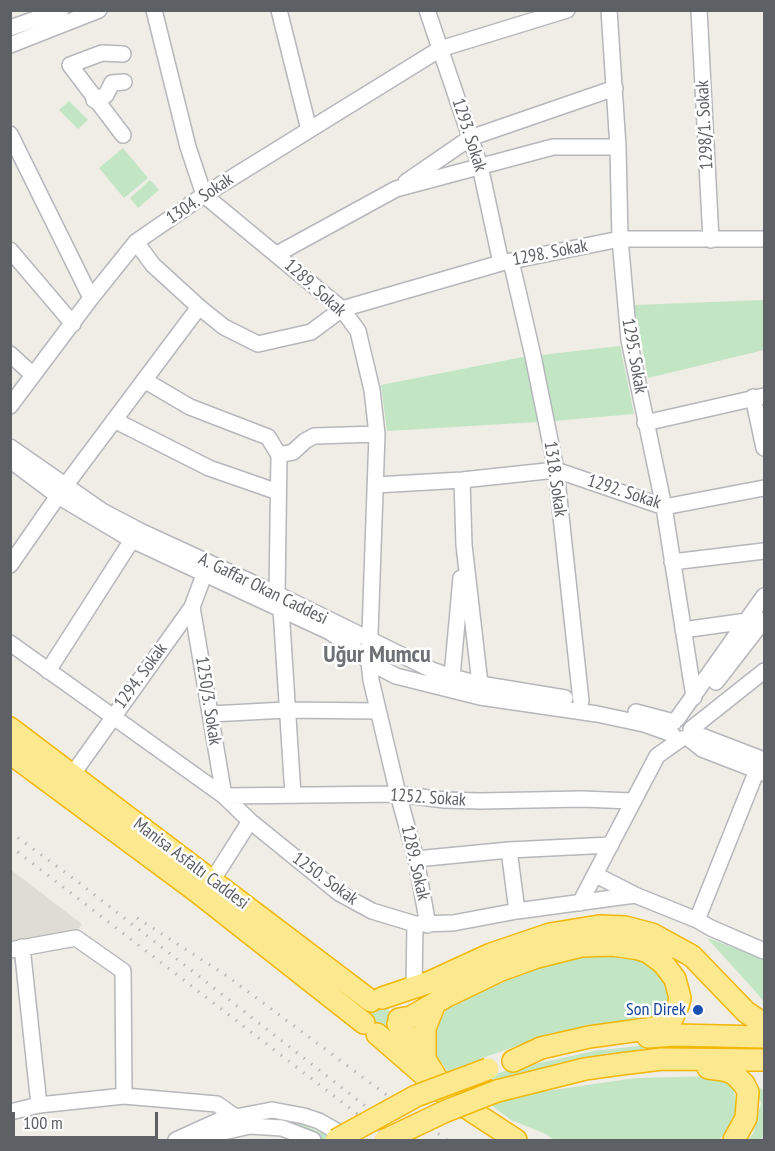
<!DOCTYPE html>
<meta charset="utf-8">
<style>
body{margin:0}
#map{position:relative;width:775px;height:1151px;overflow:hidden;background:#efede5;font-family:"PT Sans Narrow",sans-serif}
canvas{display:block}
.frame{position:absolute;inset:0;border:12px solid #5d6065;pointer-events:none}
.scale{position:absolute;left:12px;top:1112px;width:146px;height:27px;box-sizing:border-box;border:3px solid #5d6065;border-top:0;padding-left:8px;font-size:18px;line-height:21px;white-space:nowrap;color:#5d6065;-webkit-text-stroke:4px #fff;paint-order:stroke}
</style>
<div id="map">
<canvas width="775" height="1151"></canvas>
<div class="frame"></div>
<div class="scale">100 m</div>
</div>
<script>
const ctx = document.querySelector('canvas').getContext('2d');
ctx.lineJoin = 'round';
function fill(path, color) { ctx.fillStyle = color; ctx.fill(path, 'evenodd'); }
const poly = rows => new Path2D(rows.map(r => 'M' + r).join(''));
function stroke(path, color, width, dash) { ctx.strokeStyle = color; ctx.lineWidth = width; ctx.lineCap = dash ? 'butt' : 'round'; ctx.setLineDash(dash || []); ctx.stroke(path); }
function drawText(font, color, halo, rows, align = 'center') {
  ctx.font = font + ' "PT Sans Narrow",sans-serif'; ctx.lineWidth = 5; ctx.setLineDash([]); ctx.textBaseline = 'middle'; ctx.strokeStyle = halo; ctx.fillStyle = color; for (const [text, x, y, turn = 0] of rows) {
    ctx.save(); ctx.translate(x, y); ctx.rotate((+turn || 0) * Math.PI / 180); ctx.textAlign = isNaN(turn) ? turn : align; if (halo) ctx.strokeText(text, 0, 0); ctx.fillText(text, 0, 0); ctx.restore();
  }
}
const education = poly([
 [10,869,82,924,77,931,11,944]
]);
const green = poly([
 [69,101,88,120,78,129,59,110],
 [123,148,148,178,124,198,99,168],
 [150,180,159,190,138,208,130,198],
 [764,300,764,350,648,378,634,305],
 [620,346,634,414,554,421,541,355],
 [528,356,538,422,387,431,381,385],
 [707,938,764,958,764,1002,755,991],
 [580,955,621,955,647,961,664,978,669,998,659,1016,589,1030,551,1034,485,1057,448,1072,435,1053,437,1027,448,1006,484,987,536,966],
 '369 1017a11 11 0 1 1 22 0a11 11 0 1 1-22 0Z',
 [655,1044,764,1044,764,1054,480,1089,473,1081,512,1069,594,1051],
 [719,1076,733,1087,738,1111,729,1132,718,1140,554,1140,546,1134,511,1120,491,1105,525,1094,636,1078],
 [755,1085,764,1090,764,1136,762,1140,748,1140,753,1134,761,1103],
 [266,1116,299,1123,337,1140,323,1140,314,1134,205,1129]
]);
const minor = poly([
 [154,10,188,147,204,195,342,309,358,331,372,390,377,434,369,662,371,680,398,794,416,859,428,925],
 [279,10,309,130],
 [427,10,480,166,501,263],
 [609,10,618,147,620,239,629,340,664,507,694,697],
 [699,10,711,240],
 [10,28,61,10],
 [10,45,99,10],
 [94,100,106,95,112,83,124,82],
 [10,134,91,298],
 [123,135,70,65,102,53,123,54],
 [406,182,470,138,615,88],
 [136,242,153,265,199,307,224,327,258,344,311,332,342,309,501,263,620,239,764,239],
 [10,250,73,324],
 [277,254,396,189,553,147,618,147],
 [511,261,533,356,556,470,581,701],
 [10,354,33,375],
 [144,380,190,407,268,437,279,455],
 [753,397,764,448],
 [10,406,91,298,136,242,204,195,440,49,567,10],
 [114,420,209,468,278,492],
 [645,423,764,396],
 [10,447,102,511,140,531,277,594,432,670,452,677,480,684,565,698],
 [10,460,58,496,132,540,330,632,355,649,369,662,396,676,480,697,597,714,644,724,672,734],
 [462,480,464,545,480,684],
 [376,485,462,480,556,470,664,507,764,488],
 [65,486,199,307],
 [672,562,764,551],
 [10,565,58,496],
 [277,594,279,455,293,452,305,441,314,436,377,434],
 [192,607,224,796],
 [281,609,293,795],
 [683,630,747,621],
 [10,643,224,796,250,821,339,893,372,911,415,924,453,923,517,911,635,895],
 [48,671,132,540],
 [452,677,461,578],
 [716,682,764,620],
 [636,712,674,722],
 [211,714,286,710,377,711],
 [677,719,764,596],
 [691,729,764,671],
 [691,732,764,760],
 [687,737,702,749,764,773],
 [72,775,192,607,204,575],
 [224,796,398,794,444,800,481,801,582,799,632,801],
 [509,850,611,845],
 [416,859,509,850,517,911],
 [596,875,635,895,697,920,711,928,764,951],
 [212,881,250,821],
 [580,903,657,756,681,739],
 [697,920,757,770],
 [22,947,39,1105],
 [10,950,76,938,123,971,124,1096],
 [414,987,415,924],
 [10,1112,39,1105,124,1096,217,1104,234,1116],
 [176,1140,220,1120,272,1110,304,1116,319,1121,350,1139],
 [200,1140,210,1135,250,1126,282,1128,313,1140]
]);
const highway = poly([
 [10,728,371,1001],
 [10,753,195,890,364,1023],
 [382,998,430,982,491,954,550,934,599,926,625,927,652,934,692,956,746,1012,764,1024],
 [399,1019,411,1017,447,996,501,970,537,957,581,946,613,945,639,949,648,952,663,963,675,979,680,998,678,1006,671,1021,662,1026,647,1029,589,1037,541,1048,513,1061],
 [398,1024,425,1059,436,1077],
 [377,1034,447,1095,516,1140],
 [648,1037,676,1035,764,1037],
 [425,1059,425,1028,435,1003],
 [708,1068,724,1070,733,1073,744,1084,748,1092,746,1118,734,1140],
 [497,1091,585,1069,621,1064,662,1059,764,1060]
]);
const rail = poly([
 [10,832,69,875,409,1140],
 [10,846,391,1140],
 [137,918,227,976,447,1140]
]);
const highwayBridge = poly([
 [336,1140,416,1096,488,1069],
 [385,1140,446,1111,497,1091]
]);
const markers = [
 [698,1010,6,"#1a4fb4"]
];
const streetNames = [
 ["1298/1. Sokak",705,125,-93],
 ["1293. Sokak",469,135,72],
 ["1304. Sokak",200,199,-34],
 ["1298. Sokak",550,253,-11],
 ["1289. Sokak",315,288,42],
 ["1295. Sokak",634,356,80],
 ["1318. Sokak",555,479,82],
 ["1292. Sokak",624,492,18],
 ["A. Gaffar Okan Caddesi",263,589,26],
 ["1294. Sokak",141,676,-54],
 ["1250/3. Sokak",208,701,81],
 ["1252. Sokak",428,798,4],
 ["1289. Sokak",415,863,77],
 ["Manisa Asfaltı Caddesi",191,864,37],
 ["1250. Sokak",325,879,36]
];
const transitNames = [
 ["Son Direk",686,1010]
];
const districtNames = [
 ["Uğur Mumcu",377,655]
];
fill(education, '#dfddd3');
fill(green, '#c2e6c4');
stroke(minor, '#b5b7bc', 18);
stroke(highway, '#f2b702', 24);
stroke(minor, '#fff', 15);
stroke(highway, '#fce88f', 21);
stroke(rail, '#b5b6b6', 3, [1.5, 8]);
stroke(highwayBridge, '#f2b702', 24, []);
stroke(highwayBridge, '#fce88f', 21);
for (const [x, y, r, color] of markers) { const dot = new Path2D(); dot.arc(x, y, r, 0, 2 * Math.PI); ctx.fillStyle = color; ctx.fill(dot); stroke(dot, '#fff', 2); }
drawText('18px', '#5d6065', '#fff', streetNames);
drawText('18px', '#164399', '#fff', transitNames, 'right');
drawText('bold 24px', '#6e7277', '#fff', districtNames);
</script>
